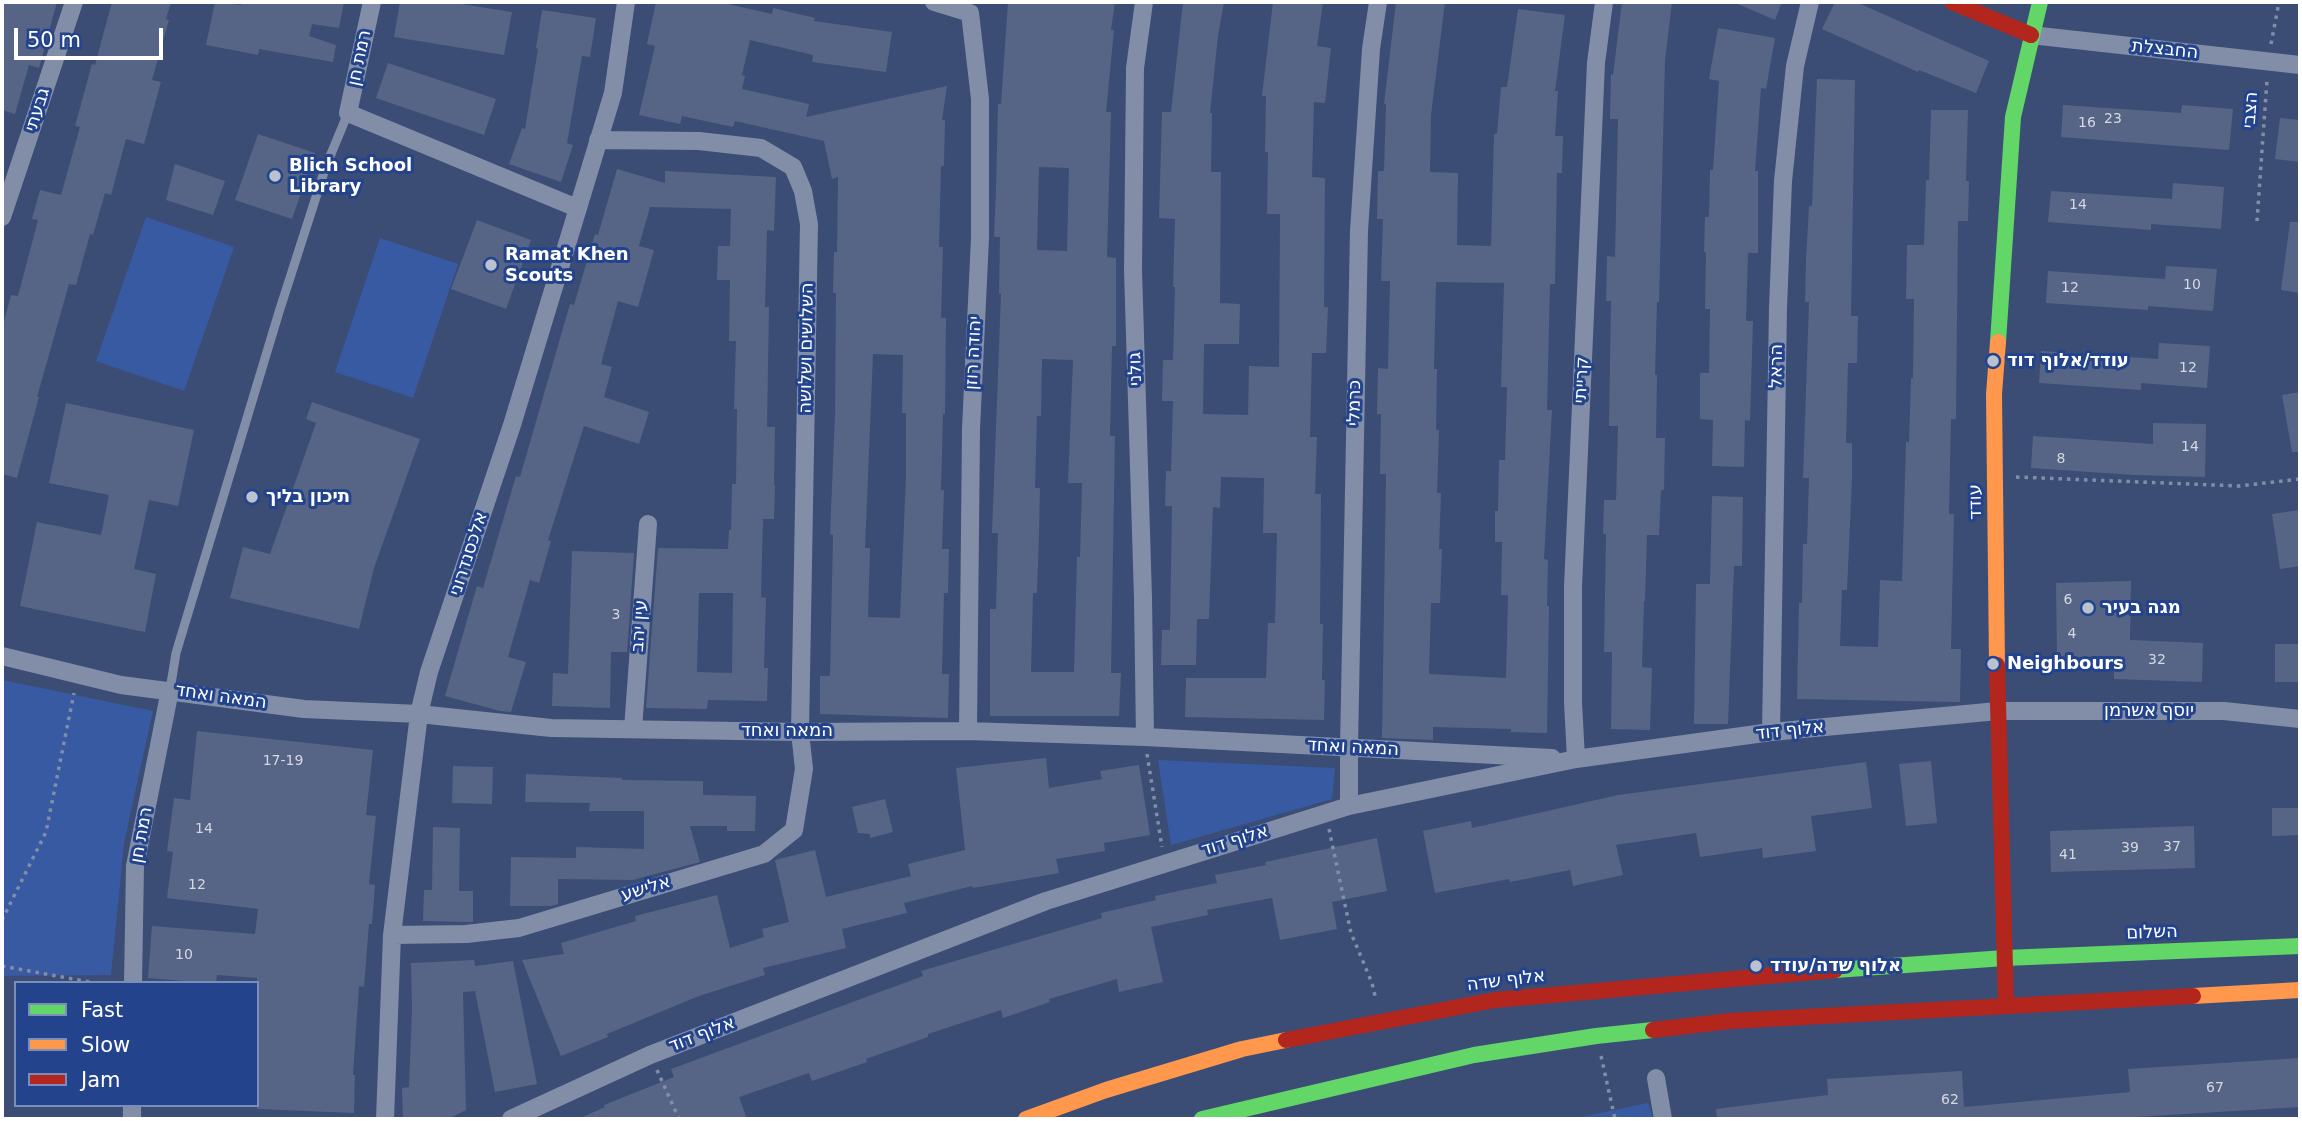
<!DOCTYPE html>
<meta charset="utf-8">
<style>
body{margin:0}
#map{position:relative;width:2302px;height:1121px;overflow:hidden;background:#3b4d75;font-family:"DejaVu Sans",sans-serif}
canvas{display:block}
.frame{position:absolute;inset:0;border:4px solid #fff;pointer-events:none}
.legend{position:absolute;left:14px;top:981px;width:245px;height:126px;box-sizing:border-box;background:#23438d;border:2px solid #7b8ebb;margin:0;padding:9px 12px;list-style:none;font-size:21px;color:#fff}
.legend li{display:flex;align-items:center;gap:14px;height:35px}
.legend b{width:35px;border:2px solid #7b8ebb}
.scale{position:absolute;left:14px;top:28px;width:149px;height:32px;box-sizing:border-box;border:4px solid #fff;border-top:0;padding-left:9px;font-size:21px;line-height:24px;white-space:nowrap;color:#fff;-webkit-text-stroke:5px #23438d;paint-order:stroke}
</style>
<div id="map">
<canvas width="2302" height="1121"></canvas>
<div class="frame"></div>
<ul class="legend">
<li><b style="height:9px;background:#63d668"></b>Fast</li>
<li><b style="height:9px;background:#ff974d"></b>Slow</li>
<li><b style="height:9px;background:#b3261e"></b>Jam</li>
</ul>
<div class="scale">50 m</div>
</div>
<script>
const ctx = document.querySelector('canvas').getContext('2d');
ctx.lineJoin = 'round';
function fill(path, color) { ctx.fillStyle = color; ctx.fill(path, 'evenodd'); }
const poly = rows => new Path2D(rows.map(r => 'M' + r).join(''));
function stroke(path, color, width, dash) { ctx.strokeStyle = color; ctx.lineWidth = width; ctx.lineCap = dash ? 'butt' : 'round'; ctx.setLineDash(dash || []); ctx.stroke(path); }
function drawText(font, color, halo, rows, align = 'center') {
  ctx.font = font + ' "DejaVu Sans",Heebo,sans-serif'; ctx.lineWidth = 6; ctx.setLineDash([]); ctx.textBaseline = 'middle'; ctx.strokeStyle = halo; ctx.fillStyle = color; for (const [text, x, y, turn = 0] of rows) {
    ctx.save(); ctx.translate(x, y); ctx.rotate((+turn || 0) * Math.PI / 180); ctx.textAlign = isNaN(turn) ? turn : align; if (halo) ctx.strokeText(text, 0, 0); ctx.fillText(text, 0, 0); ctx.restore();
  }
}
const green = poly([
 [146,217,234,247,184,391,96,361],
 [380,238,458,264,413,398,335,372],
 [2,680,153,711,124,843,111,975,2,976],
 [1158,760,1335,768,1332,799,1171,845],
 [1648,1103,1653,1119,1571,1119]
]);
const building = poly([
 [2,2,57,2,39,68,29,65,15,114,2,110],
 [112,2,171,2,166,19,169,20,152,80,161,82,144,144,126,139,111,195,105,193,93,235,90,234,76,285,69,284,37,397,39,397,17,478,2,474,2,330,11,295,18,296,38,220,32,219,40,190,61,195,80,127,75,126,92,64,95,65],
 [215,2,241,5,241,2,344,2,339,28,312,24,309,36,336,45,333,62,259,49,258,55,206,45],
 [400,2,449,2,512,12,504,55,394,37],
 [656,2,719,2,772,14,773,8,815,18,814,21,892,32,886,72,812,62,813,55,750,40,742,75,745,76,742,89,809,104,806,117,947,86,942,120,945,120,944,166,941,166,939,247,943,247,941,318,946,318,945,414,943,414,941,490,944,490,942,549,949,549,948,593,944,593,942,674,949,674,948,718,820,714,820,676,830,676,833,535,830,534,835,415,836,293,833,293,834,252,837,252,838,177,832,179,824,141,735,121,733,127,682,116,680,124,639,115,655,46,647,44],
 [873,354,903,355,902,413,906,413,906,476,900,618,868,617,870,548,865,548],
 [1008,2,1115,2,1111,30,1114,30,1106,112,1111,112,1107,257,1116,258,1116,346,1112,346,1110,436,1115,436,1111,673,1121,673,1119,716,990,716,990,609,996,609,998,533,992,533,1001,294,999,294,1000,237,994,237,996,190,998,104,1001,104],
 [1039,167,1069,168,1067,251,1037,250],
 [1042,359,1073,360,1068,483,1082,483,1080,557,1077,557,1074,672,1031,672,1033,593,1037,593,1039,534,1040,488,1035,488,1037,416,1041,416],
 [1183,2,1224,2,1218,36,1210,113,1212,113,1211,172,1221,172,1220,303,1240,304,1239,344,1204,344,1203,414,1248,415,1249,366,1279,367,1280,214,1267,214,1268,152,1265,152,1266,96,1262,96,1273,2,1323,2,1317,46,1331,48,1325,103,1314,102,1312,177,1325,178,1324,307,1328,307,1326,353,1312,353,1310,437,1317,437,1315,494,1321,494,1320,624,1323,624,1322,680,1325,680,1324,720,1185,717,1186,678,1266,678,1268,623,1275,623,1277,533,1263,533,1264,478,1221,477,1220,508,1213,507,1209,619,1197,619,1196,665,1161,665,1162,630,1170,630,1172,506,1165,506,1166,471,1171,471,1173,401,1162,401,1163,360,1173,360,1175,287,1173,287,1175,219,1159,218,1162,112,1171,112],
 [1396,2,1445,2,1431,115,1430,172,1458,173,1457,245,1491,246,1494,134,1497,134,1501,87,1507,87,1518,9,1565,15,1555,91,1558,91,1555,136,1563,136,1562,173,1557,173,1555,284,1550,284,1547,410,1552,410,1544,559,1548,560,1547,606,1549,606,1547,733,1511,732,1511,729,1433,727,1433,740,1382,738,1386,474,1380,474,1381,414,1377,414,1378,368,1388,369,1390,281,1381,281,1383,219,1377,219,1378,171,1384,171,1386,104,1384,104],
 [1436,282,1504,283,1501,387,1507,387,1505,460,1499,460,1498,511,1495,511,1495,542,1502,542,1501,595,1508,595,1506,678,1429,674,1431,603,1440,603,1442,549,1439,549,1441,493,1437,493,1439,430,1436,430,1437,369,1434,369],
 [1622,2,1672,2,1665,60,1659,302,1657,302,1655,375,1657,375,1656,438,1665,438,1664,490,1661,490,1659,535,1647,535,1645,601,1644,601,1642,667,1652,668,1650,730,1611,729,1612,652,1604,652,1606,534,1603,534,1604,500,1616,500,1618,426,1609,426,1611,301,1606,301,1607,256,1615,257,1618,119,1610,119,1611,74,1613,75],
 [1733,2,1782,2,1775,20],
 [1835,2,1856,2,1989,61,1976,93,1919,70,1918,72,1822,29],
 [542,10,596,18,590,57,582,56,567,143,573,145,561,182,509,164,522,128,525,129,538,49,536,48],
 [1718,28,1775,38,1766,89,1761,88,1755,171,1758,171,1758,253,1748,253,1746,321,1753,321,1750,421,1745,420,1744,467,1712,466,1713,420,1700,419,1700,373,1709,373,1710,309,1705,309,1706,252,1704,252,1705,217,1709,217,1710,170,1713,170,1719,81,1709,79],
 [388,63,496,99,484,135,376,98],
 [1817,79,1855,80,1851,316,1858,316,1857,363,1848,363,1846,443,1852,443,1852,479,1847,590,1842,590,1840,646,1878,647,1880,580,1902,581,1906,442,1909,442,1911,378,1913,378,1914,299,1906,299,1907,245,1924,245,1926,180,1929,180,1931,110,1968,110,1966,181,1969,181,1968,221,1958,221,1956,419,1951,419,1949,514,1954,514,1951,649,1961,649,1960,702,1797,699,1799,603,1802,603,1803,544,1807,544,1809,478,1803,478,1809,302,1805,302,1806,260,1809,206,1812,206],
 [2063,105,2181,113,2182,105,2233,109,2229,150,2061,137],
 [2280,118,2300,120,2300,162,2275,159],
 [258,134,315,153,292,219,235,200],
 [175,164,225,181,213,215,166,200],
 [617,169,665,183,665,171,776,177,774,231,767,230,765,307,769,307,767,427,775,427,774,485,775,485,774,519,763,519,761,597,766,598,764,668,768,668,767,701,708,700,707,709,646,708,658,548,728,549,729,530,731,530,732,484,736,484,737,409,734,409,736,341,729,341,730,280,717,280,718,246,730,246,731,209,650,207,639,246,654,250,638,307,618,301,601,364,612,367,604,397,649,412,639,444,584,426,548,540,551,541,539,583,530,580,508,657,526,662,511,712,500,711,445,696,477,586,483,588,516,476,520,477,570,304,574,305,595,234,598,235],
 [699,593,733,593,732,673,697,672],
 [2173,183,2224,187,2221,229,2151,224,2151,230,2048,222,2051,191,2172,199],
 [477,220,531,240,506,309,451,289],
 [2290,222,2300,222,2300,293,2281,290],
 [2166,266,2217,269,2213,311,2148,306,2148,310,2046,303,2048,271,2165,279],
 [2159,343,2210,346,2207,388,2141,383,2141,390,2039,383,2041,351,2158,359],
 [2300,392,2300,452,2292,452,2282,395],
 [312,402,420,439,374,568,359,629,230,598,243,547,270,554,316,423,306,419],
 [66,403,194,430,178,506,149,500,134,569,156,574,145,632,20,606,37,522,101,535,109,495,49,483],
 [2153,423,2206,424,2205,477,2134,475,2031,468,2033,436,2153,444],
 [1712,496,1743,497,1742,566,1734,566,1728,724,1694,724,1696,584,1710,584],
 [2300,510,2300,566,2280,569,2272,514],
 [572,551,634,553,627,652,611,652,610,708,552,706,553,673,568,674],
 [2131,581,2130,640,2203,643,2202,682,2114,679,2114,657,2057,657,2056,583],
 [2275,644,2300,644,2300,682,2275,682],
 [197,731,373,750,366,815,376,816,369,884,375,885,372,924,369,924,364,987,359,986,353,1075,355,1075,354,1113,257,1109,257,978,217,975,216,983,209,983,148,978,152,926,255,934,258,909,167,898,173,852,167,851,174,798,190,800],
 [1046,758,1049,788,1102,779,1100,771,1139,765,1150,835,1104,843,1105,851,1056,859,1059,873,973,888,972,886,904,903,907,913,842,929,846,948,763,968,765,975,699,996,607,1034,608,1037,561,1056,522,960,564,954,561,943,636,921,635,916,717,895,730,948,764,937,762,929,789,922,775,860,815,850,826,897,911,876,908,864,965,850,956,768],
 [1931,761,1937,823,1906,826,1899,764],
 [1866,762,1872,808,1811,816,1816,851,1763,858,1762,848,1700,857,1696,833,1616,845,1623,875,1573,886,1570,870,1510,882,1509,879,1435,893,1423,831,1471,821,1472,828,1618,795],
 [453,766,493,767,492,804,452,803],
 [526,774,622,778,622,780,703,781,703,795,756,796,755,831,727,831,727,826,690,826,700,862,633,880,558,879,558,904,551,906,510,906,511,857,576,858,576,847,644,849,644,811,589,811,590,803,525,802],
 [885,799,893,832,870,838,870,834,858,833,852,807],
 [2272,808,2300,808,2300,835,2272,836],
 [2194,826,2195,868,2051,872,2050,831],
 [433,827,460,828,459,891,473,891,473,922,423,921,424,890,432,890],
 [1377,838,1387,891,1332,902,1337,929,1280,940,1272,898,1207,910,1208,915,1151,927,1163,982,1119,992,1117,979,1049,999,1050,1002,1003,1018,1001,1010,928,1034,928,1037,866,1059,867,1062,812,1081,809,1073,739,1097,747,1119,578,1119,605,1107,604,1105,674,1077,671,1069,923,976,921,971,1102,918,1101,913,1156,900,1155,896,1217,883,1215,875,1266,865,1265,862],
 [474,960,475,966,513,961,537,1084,495,1092,475,991,463,992,466,1110,448,1119,403,1119,402,1088,409,1087,412,1009,411,963],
 [2300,1058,2300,1107,2103,1119,1717,1119,1716,1109,1828,1095,1827,1079,1962,1071,1964,1107,2130,1092,2128,1069]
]);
const path = poly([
 [2271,44,2279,2],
 [2257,221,2267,80],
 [2016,477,2239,486,2300,479],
 [1147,754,1162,847],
 [1329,829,1351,933,1372,983,1376,1000],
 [2,920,46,832,74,693],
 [2,966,95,983],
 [1601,1056,1615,1119],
 [657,1070,679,1119]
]);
const lane = poly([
 [170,690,176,653,279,312,326,166,348,113]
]);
const street = poly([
 [372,2,348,113,577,208],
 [934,2,970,13,980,99,980,238,971,429,968,731],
 [1144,2,1135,68,1133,270,1143,598,1145,737],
 [2031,35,2300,65],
 [2,217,74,2],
 [2,656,121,685,304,709,419,714,551,728,800,732,968,731,1145,737,1552,758],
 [633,729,648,524],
 [1771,732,1778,308,1783,181,1795,66,1810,2],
 [1576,759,1573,702,1573,587,1596,63,1604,2],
 [1349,806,1349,747,1359,231,1371,49,1378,2],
 [392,935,466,934,519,928,764,854,794,830,804,769,800,732,809,224,803,191,793,167,761,148,699,141,598,140],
 [133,983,135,866,170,690],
 [1656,1078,1663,1119],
 [132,1105,132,1119],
 [385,1119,392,935,419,714,429,672,512,425,613,93,626,2],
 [511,1119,650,1055,1046,901,1349,806,1576,759,1771,732,1998,711,2224,711,2300,719]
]);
const fast = poly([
 [1998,342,2013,117,2040,2],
 [1835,970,2005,958,2300,946],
 [1202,1119,1474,1055,1596,1036,1653,1030]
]);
const slow = poly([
 [1997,665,1994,394,1998,342],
 [2193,996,2300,990],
 [1026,1119,1106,1090,1242,1049,1286,1040]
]);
const jam = poly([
 [1952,2,2031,35],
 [1997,665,2006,1005],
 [1653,1030,1730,1021,2193,996],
 [1286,1040,1495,1000,1835,970]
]);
const markers = [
 [275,176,7,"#bac1cf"],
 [491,265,7,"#bac1cf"],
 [1993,361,7,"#bac1cf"],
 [252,497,7,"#bac1cf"],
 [2088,608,7,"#bac1cf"],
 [1993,664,7,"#bac1cf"],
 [1756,966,7,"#bac1cf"]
];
const numberNames = [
 ["23",2113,119],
 ["16",2087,123],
 ["14",2078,205],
 ["10",2192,285],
 ["12",2070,288],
 ["12",2188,368],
 ["14",2190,447],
 ["8",2061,459],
 ["6",2068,600],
 ["3",616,615],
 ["4",2072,634],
 ["32",2157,660],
 ["17-19",283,761],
 ["14",204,829],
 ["37",2172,847],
 ["39",2130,848],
 ["41",2068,855],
 ["12",197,885],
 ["10",184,955],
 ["67",2215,1088],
 ["62",1950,1100]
];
const streetNames = [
 ["החבצלת",2165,50,6],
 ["רמת חן",360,58,-78],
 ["גבעתי",38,110,-72],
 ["הצבי",2251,110,-86],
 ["השלושים ושלושה",807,348,-89],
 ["יהודה רוזן",974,353,-87],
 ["הראל",1777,366,-89],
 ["גולני",1136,369,-92],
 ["קרייתי",1582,380,-87],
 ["כרמלי",1355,403,-89],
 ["עודד",1976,502,-91],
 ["אלכסנדרוני",469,554,-72],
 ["עין יהב",640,626,-86],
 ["המאה ואחד",221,697,8],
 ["יוסף אשרמן",2149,711],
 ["המאה ואחד",787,731],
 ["אלוף דוד",1790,731,-6],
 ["המאה ואחד",1353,748,3],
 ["רמת חן",142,835,-80],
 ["אלוף דוד",1235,841,-17],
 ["אלישע",646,889,-17],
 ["השלום",2152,933,-2],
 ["אלוף שדה",1506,981,-7],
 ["אלוף דוד",702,1035,-21]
];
const poiNames = [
 ["Blich School",289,166],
 ["Library",289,187],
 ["Ramat Khen",505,255],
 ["Scouts",505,276],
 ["עודד/אלוף דוד",2007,361],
 ["תיכון בליך",266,497],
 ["מגה בעיר",2102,608],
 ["Neighbours",2007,664],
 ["אלוף שדה/עודד",1770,966]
];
fill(green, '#385aa3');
fill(building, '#566585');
stroke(path, '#828ea8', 3.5, [3.5, 5]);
stroke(lane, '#828ea8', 9);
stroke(street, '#828ea8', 18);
stroke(fast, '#63d668', 16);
stroke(slow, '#ff974d', 16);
stroke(jam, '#b3261e', 16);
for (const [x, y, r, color] of markers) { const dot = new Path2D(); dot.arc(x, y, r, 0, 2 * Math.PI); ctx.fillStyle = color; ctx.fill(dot); stroke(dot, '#23438d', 2.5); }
drawText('14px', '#d5d8e0', null, numberNames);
drawText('18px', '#fff', '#23438d', streetNames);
drawText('bold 18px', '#fff', '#23438d', poiNames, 'left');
</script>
